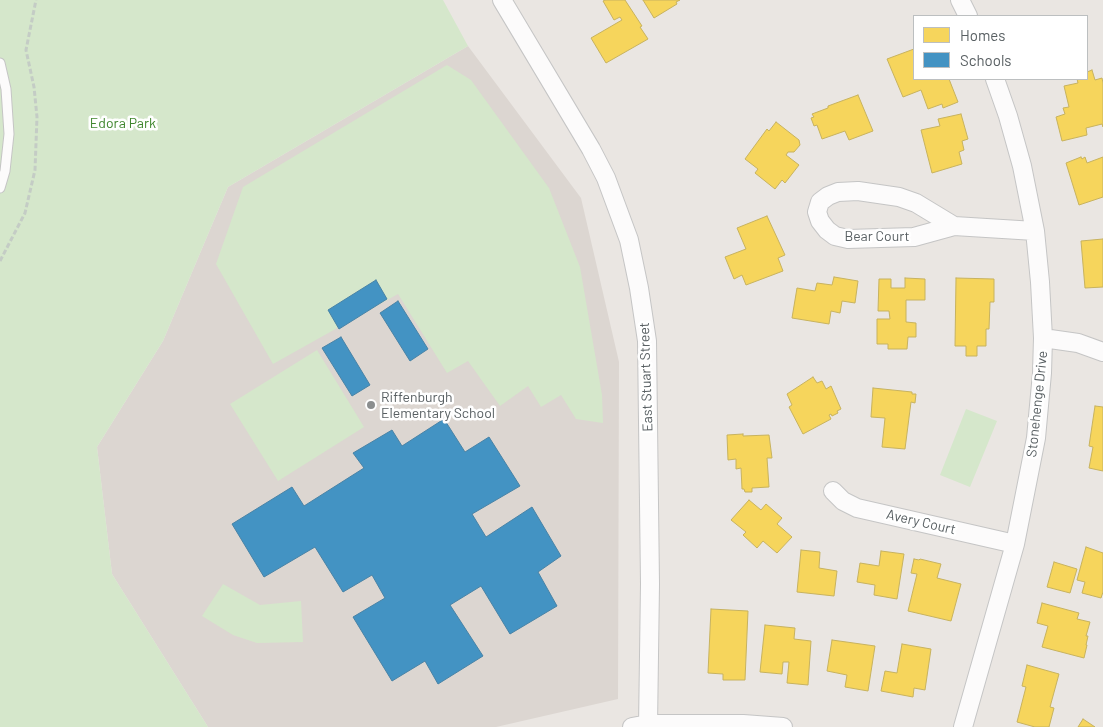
<!DOCTYPE html>
<style>
body{margin:0}
#map{position:relative;width:1103px;height:727px;overflow:hidden;background:#eae6e2;font-family:Barlow,sans-serif}
canvas{display:block}
.legend{position:absolute;left:913px;top:15px;width:175px;height:65px;box-sizing:border-box;background:#fff;border:1px solid #bcbfc0;margin:0;padding:6px 9px;list-style:none;font-size:15px;color:#585f62}
.legend li{display:flex;align-items:center;gap:10px;height:25px}
.legend b{width:25px;border:1px solid #bcbfc0}
</style>
<div id="map">
<canvas width="1103" height="727"></canvas>
<ul class="legend">
<li><b style="height:14px;background:#f6d55c"></b>Homes</li>
<li><b style="height:14px;background:#4393c3"></b>Schools</li>
</ul>
</div>
<script>
const ctx = document.querySelector('canvas').getContext('2d');
ctx.lineJoin = 'round';
function fill(path, color) { ctx.fillStyle = color; ctx.fill(path, 'evenodd'); }
const poly = rows => new Path2D(rows.map(r => 'M' + r).join(''));
function stroke(path, color, width, dash) { ctx.strokeStyle = color; ctx.lineWidth = width; ctx.lineCap = dash ? 'butt' : 'round'; ctx.setLineDash(dash || []); ctx.stroke(path); }
function drawText(font, color, halo, rows, align = 'center') {
  ctx.font = font + ' Barlow,sans-serif'; ctx.lineWidth = 5; ctx.setLineDash([]); ctx.textBaseline = 'middle'; ctx.strokeStyle = halo; ctx.fillStyle = color; for (const [text, x, y, turn = 0] of rows) {
    ctx.save(); ctx.translate(x, y); ctx.rotate((+turn || 0) * Math.PI / 180); ctx.textAlign = isNaN(turn) ? turn : align; if (halo) ctx.strokeText(text, 0, 0); ctx.fillText(text, 0, 0); ctx.restore();
  }
}
const education = poly([
 [468,46,581,198,619,362,618,699,496,727,208,727,112,574,97,447,163,341,228,187]
]);
const green = poly([
 [0,0,443,0,468,46,228,187,163,341,97,447,112,574,208,727,0,727],
 [447,65,471,80,549,188,580,267,602,395,603,423,576,419,561,395,541,407,528,386,500,406,468,361,447,373,398,294,273,364,216,264,243,187],
 [317,350,364,427,278,481,230,404],
 [966,409,997,421,970,487,940,475],
 [223,584,260,605,301,601,303,642,257,643,233,635,202,616]
]);
const homes = poly([
 [605,0,625,0,642,26,640,27,648,39,606,63,591,38,622,20,620,17,614,20,603,1,605,0],
 [643,0,680,0,676,2,677,4,654,18,643,0],
 [914,49,914,79,949,79,958,102,943,108,942,104,928,109,921,90,903,97,887,59,914,49],
 [1092,70,1095,80,1102,78,1103,83,1103,127,1102,124,1086,128,1087,135,1062,141,1056,117,1065,114,1063,108,1069,107,1064,86,1078,83,1077,79,1087,79,1087,72,1092,70],
 [858,95,873,131,849,140,845,131,822,139,817,125,814,126,811,118,814,117,812,114,828,108,828,106,858,95],
 [961,114,968,139,962,141,964,150,959,152,962,164,932,173,921,130,940,126,938,119,961,114],
 [776,122,799,140,800,145,794,152,788,152,786,155,799,165,785,183,782,180,775,189,755,173,758,169,745,159,767,129,769,131,776,122],
 [1081,157,1082,159,1085,157,1087,163,1103,157,1103,197,1079,205,1066,163,1081,157],
 [767,216,785,255,778,258,783,271,746,285,742,275,734,279,725,257,746,249,737,228,767,216],
 [1103,239,1103,287,1085,288,1081,241,1103,239],
 [834,277,858,281,855,303,842,301,840,313,831,311,829,324,792,318,797,288,815,291,817,283,832,285,834,277],
 [905,278,925,279,925,300,906,300,906,322,916,323,916,337,908,337,907,349,888,349,888,344,877,344,877,319,890,319,889,311,878,311,879,279,891,279,891,288,905,288,905,278],
 [956,278,994,279,994,302,990,302,989,329,986,329,986,346,977,346,977,356,966,356,966,346,955,346,956,278],
 [813,377,817,383,822,381,826,389,831,386,841,409,837,411,838,413,832,416,831,414,829,415,831,419,803,434,789,407,792,405,787,394,813,377],
 [873,388,912,392,912,394,916,394,915,403,911,402,905,449,882,447,885,418,871,417,873,388],
 [1095,406,1103,407,1103,471,1089,468,1093,447,1089,446,1095,406],
 [743,434,743,436,769,435,772,458,767,458,769,487,752,488,752,492,745,492,744,489,742,489,741,468,736,469,736,459,728,460,727,435,743,434],
 [749,500,761,510,766,504,782,518,777,524,792,537,777,553,763,541,757,548,743,535,746,532,731,520,749,500],
 [1086,547,1103,553,1103,592,1101,598,1082,593,1085,582,1077,580,1086,547],
 [801,550,820,552,819,568,837,571,834,596,797,592,801,550],
 [881,551,904,554,897,599,874,595,875,585,857,582,860,563,879,566,881,551],
 [914,559,919,560,920,559,941,564,937,578,961,584,951,621,908,611,917,574,911,573,914,559],
 [1054,562,1077,569,1070,593,1047,587,1054,562],
 [1042,603,1079,613,1077,619,1090,622,1086,636,1088,636,1086,645,1087,645,1084,658,1042,647,1048,626,1037,623,1042,603],
 [711,609,748,611,745,680,723,680,723,674,708,673,711,609],
 [765,625,795,628,794,639,811,641,808,685,787,683,789,662,783,662,782,674,760,672,765,625],
 [832,640,875,646,868,691,845,687,847,675,827,671,832,640],
 [902,644,931,649,925,690,914,688,913,697,881,691,885,671,897,673,902,644],
 [1027,665,1059,674,1050,707,1054,708,1049,727,1035,727,1017,722,1026,687,1022,686,1027,665],
 [1083,719,1095,727,1078,727,1083,719]
]);
const schools = poly([
 [376,280,387,299,339,329,328,310,376,280],
 [398,301,428,349,410,361,380,313,398,301],
 [341,337,370,385,352,396,322,348,341,337],
 [444,419,465,452,489,437,520,486,472,514,486,537,532,507,561,556,538,572,557,606,510,634,481,586,450,605,483,656,438,684,425,661,392,681,353,617,385,598,372,575,343,592,315,547,264,577,232,524,292,487,304,506,364,468,353,453,392,430,402,446,444,419]
]);
const path = poly([
 [0,261,25,213,35,170,37,117,34,87,26,50,36,0]
]);
const lane = poly([
 [0,63,6,89,9,134,5,171,0,188]
]);
const street = poly([
 [502,0,591,149,606,178,629,240,639,288,647,341,650,584,648,727],
 [960,0,968,16],
 [954,226,914,237,848,239,835,236,827,230,820,221,817,212,820,202,828,196,838,192,858,191,899,197,916,203,954,226,1035,231],
 [1043,338,1078,343,1103,352],
 [833,491,843,501,857,508,1015,544],
 [632,727,648,724,743,724,783,727],
 [963,727,1015,544,1036,438,1042,373,1043,338,1040,282,1035,231,1022,166,1008,116,995,79]
]);
const markers = [
 [371,405,5,"#8b8e8f"]
];
const parkNames = [
 ["Edora Park",123,123]
];
const streetNames = [
 ["Bear Court",877,236],
 ["East Stuart Street",646,377,-92],
 ["Stonehenge Drive",1037,404,-84],
 ["Avery Court",921,522,13]
];
const poiNames = [
 ["Riffenburgh",381,397],
 ["Elementary School",381,413]
];
fill(education, '#dcd6d1');
fill(green, '#d5e7cb');
fill(homes, '#f6d55c');
stroke(homes, '#c7b25e', 1);
fill(schools, '#4393c3');
stroke(schools, '#4983a6', 1);
stroke(lane, '#c5c5c5', 11);
stroke(street, '#c5c5c5', 20);
stroke(path, '#c4ccc5', 3, [5, 2.5]);
stroke(lane, '#fcfbfb', 9);
stroke(street, '#fcfbfb', 18);
for (const [x, y, r, color] of markers) { const dot = new Path2D(); dot.arc(x, y, r, 0, 2 * Math.PI); ctx.fillStyle = color; ctx.fill(dot); stroke(dot, '#fff', 2); }
drawText('14px', '#3f862d', '#fff', parkNames);
drawText('14px', '#585f62', '#fff', streetNames);
drawText('14px', '#585f62', '#fff', poiNames, 'left');
</script>
